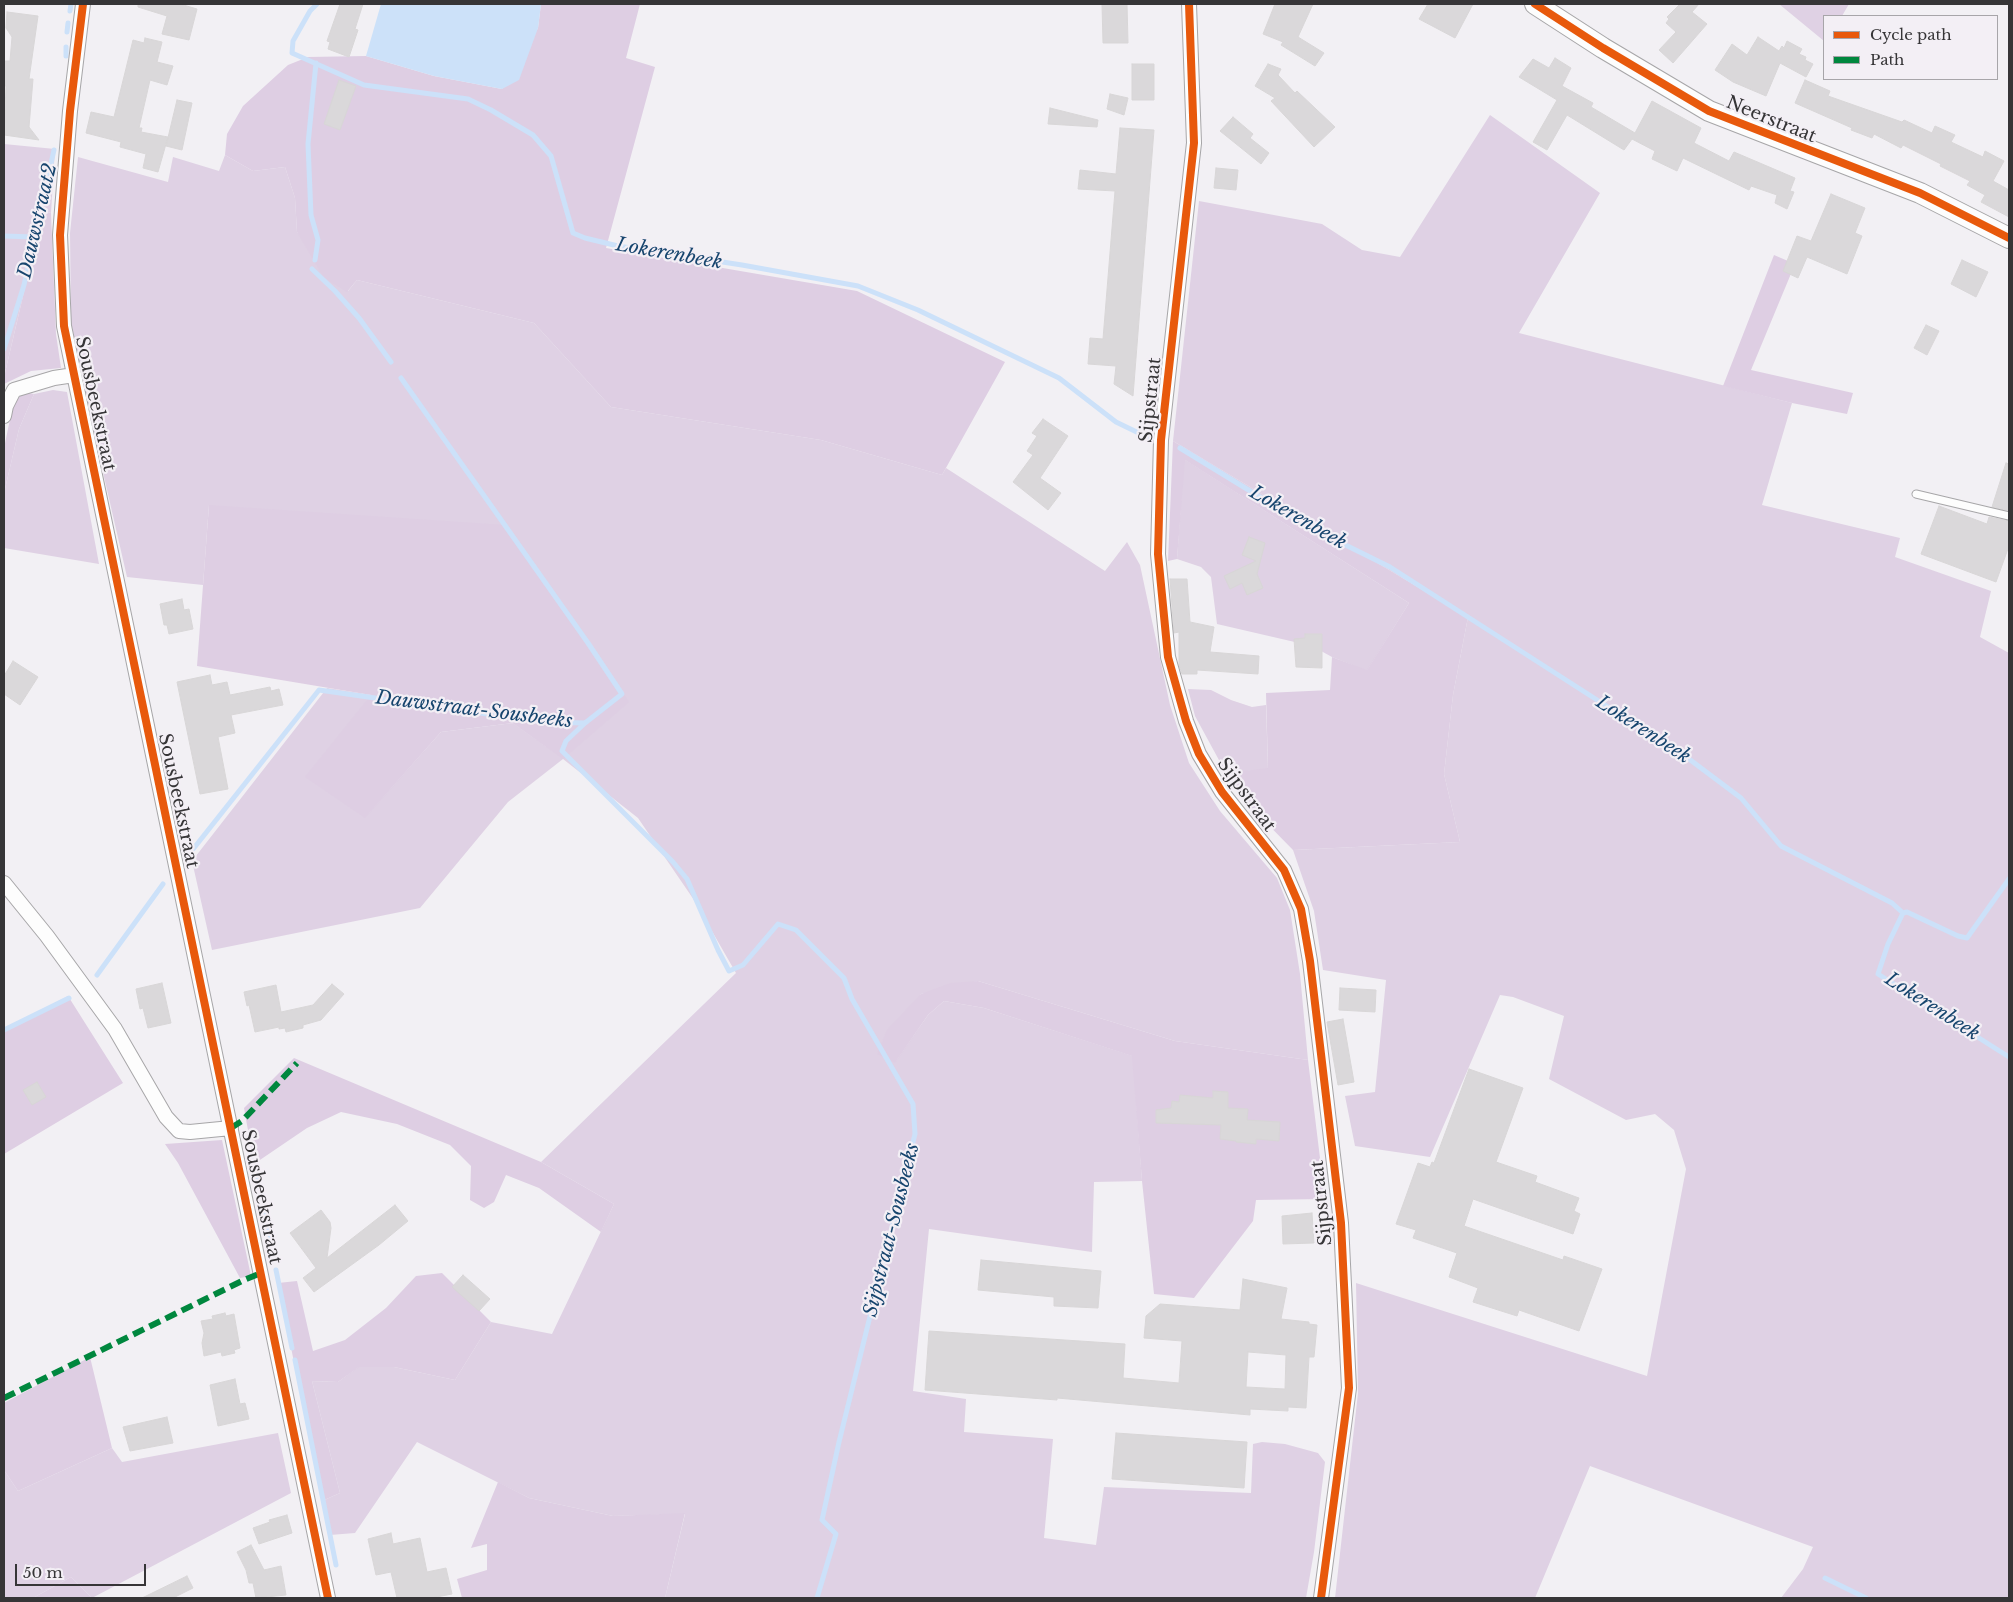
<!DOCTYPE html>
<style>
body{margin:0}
#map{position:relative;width:2013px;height:1602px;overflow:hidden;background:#f2f0f4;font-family:"Libre Baskerville",serif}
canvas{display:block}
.frame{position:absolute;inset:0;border:5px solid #363537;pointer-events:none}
.legend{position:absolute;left:1823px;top:15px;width:175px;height:65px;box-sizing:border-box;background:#f3eff5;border:1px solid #a7a5a9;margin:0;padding:6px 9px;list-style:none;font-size:15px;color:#363537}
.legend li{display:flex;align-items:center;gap:10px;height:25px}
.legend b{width:25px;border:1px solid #a7a5a9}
.scale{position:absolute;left:15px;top:1564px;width:131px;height:22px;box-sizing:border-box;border:2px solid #363537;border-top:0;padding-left:6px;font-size:15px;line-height:18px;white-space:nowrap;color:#363537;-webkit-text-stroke:4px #f3eff5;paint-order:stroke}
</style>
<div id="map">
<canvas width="2013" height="1602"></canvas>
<div class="frame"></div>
<ul class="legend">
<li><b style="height:6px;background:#e8590c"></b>Cycle path</li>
<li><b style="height:6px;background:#00873e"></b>Path</li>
</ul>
<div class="scale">50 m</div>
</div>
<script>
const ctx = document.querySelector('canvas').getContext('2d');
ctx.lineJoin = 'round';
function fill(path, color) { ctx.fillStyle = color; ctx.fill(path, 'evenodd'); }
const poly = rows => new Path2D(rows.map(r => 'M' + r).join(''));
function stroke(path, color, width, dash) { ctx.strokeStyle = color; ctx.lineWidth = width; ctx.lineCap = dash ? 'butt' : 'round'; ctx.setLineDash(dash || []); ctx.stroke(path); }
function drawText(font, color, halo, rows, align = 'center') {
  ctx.font = font + ' "Libre Baskerville",serif'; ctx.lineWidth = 4.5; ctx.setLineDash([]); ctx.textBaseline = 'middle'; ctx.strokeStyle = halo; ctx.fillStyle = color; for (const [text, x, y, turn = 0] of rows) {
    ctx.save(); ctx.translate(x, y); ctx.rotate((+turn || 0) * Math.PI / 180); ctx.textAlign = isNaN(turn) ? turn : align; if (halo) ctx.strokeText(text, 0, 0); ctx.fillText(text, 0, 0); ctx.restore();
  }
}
const green = poly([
 [1779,4,1849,4,1842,16,1824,16,1824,41],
 [1490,115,1600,193,1519,333,1792,403,1762,505,1900,538,1895,557,1991,591,1980,637,2009,653,2009,1598,1781,1598,1803,1569,1813,1547,1590,1466,1535,1598,1335,1598,1358,1393,1356,1283,1647,1376,1686,1169,1674,1130,1655,1114,1626,1120,1549,1079,1564,1016,1513,997,1500,995,1430,1157,1355,1146,1345,1096,1375,1092,1386,980,1323,970,1314,911,1293,850,1460,842,1444,774,1453,695,1468,617,1173,441,1199,201,1322,224,1362,250,1400,257],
 [4,144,55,149,51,213,43,211,4,377],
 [225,155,253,171,285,167,295,198,297,232,348,291,357,280,534,323,611,407,821,440,942,475,946,468,1105,571,1127,542,1140,565,1170,705,1189,763,1220,811,1277,878,1290,910,1300,974,1308,1060,1175,1041,978,981,921,994,895,1062,928,1015,944,1001,984,1008,1133,1056,1142,1181,1094,1182,1092,1252,929,1229,913,1391,966,1399,964,1432,1053,1439,1044,1538,1096,1545,1104,1487,1251,1493,1253,1444,1262,1442,1285,1444,1318,1453,1325,1462,1314,1552,1306,1598,665,1598,685,1514,613,1516,529,1498,417,1442,355,1533,330,1535,322,1501,340,1493,312,1381,338,1382,358,1367,394,1367,455,1380,491,1322,552,1334,614,1204,541,1162,736,973,694,900,638,818,563,759,508,802,420,908,212,950,192,861,327,688,371,695,365,817,441,732,513,723,563,759,209,505,203,585,127,577,94,433,71,322,70,233,78,157,168,182,173,157,219,171],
 [53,390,67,392,99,564,4,548,4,493,19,429,34,394],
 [1184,459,1409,603,1367,671,1332,657,1312,646,1217,624,1211,577,1201,567,1177,559],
 [1188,689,1211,690,1231,700,1252,707,1266,705,1268,769,1226,773,1195,716],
 [278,1433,291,1493,92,1598,71,1577,33,1598,4,1598,4,1470,18,1491,112,1448,122,1462]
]);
const forest = poly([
 [541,4,640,4,626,58,655,67,606,248,857,291,1005,362,942,475,821,440,611,407,534,323,357,280,347,292,324,278,297,232,295,198,285,167,253,171,225,155,227,134,243,106,288,65,308,57,366,56,434,76,502,89,538,28],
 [43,211,51,213,56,334,61,368,31,371,4,384,4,377],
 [1774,255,1795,264,1751,370,1853,393,1847,414,1792,403,1723,386],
 [23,392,34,394,19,429,4,493,4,448,13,405],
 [1173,441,1468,617,1453,695,1444,774,1460,842,1293,850,1242,798,1226,773,1268,768,1266,693,1330,690,1332,657,1367,670,1409,603,1185,460,1177,559,1168,561],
 [209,505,506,525,629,702,563,759,513,723,441,732,365,818,305,777,371,695,197,666],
 [978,981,1175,1041,1308,1060,1325,1199,1256,1200,1253,1221,1194,1298,1154,1294,1142,1181,1132,1056,984,1008,944,1001,928,1015,895,1063,877,1054,887,1030,921,994,950,983],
 [68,996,123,1083,4,1154,4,1030],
 [294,1058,541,1162,614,1204,601,1232,539,1188,506,1175,494,1202,484,1208,470,1200,471,1166,450,1145,397,1124,341,1112,307,1128,254,1164,244,1108],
 [222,1140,251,1276,240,1278,178,1163,165,1144],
 [442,1273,491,1322,455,1380,394,1367,359,1367,338,1382,312,1381,340,1493,322,1501,278,1283,297,1281,313,1351,345,1340,386,1308,416,1276],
 [90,1357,112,1448,18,1491,4,1470,4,1403],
 [498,1482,529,1498,613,1516,685,1513,665,1598,462,1598,457,1579,487,1570,487,1544,471,1548],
 [71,1577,92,1598,33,1598]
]);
const water = poly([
 [381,4,541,4,538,28,519,80,502,89,434,76,366,56]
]);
const stream = poly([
 [317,4,310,11,293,41,292,53,364,85,468,99,491,110,533,135,551,156,573,233,585,238,618,246,742,265,858,286,918,310,1059,378,1116,422,1147,437],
 [70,11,71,4],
 [67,32,68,23],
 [66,56,66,47],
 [4,236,34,237],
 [315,260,318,240,311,215,308,144,316,63],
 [312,269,335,291,359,318,391,362],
 [4,349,24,285,54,150],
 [401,378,588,643,622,694,585,723,566,741,562,751,673,862,687,879,718,950,729,971,743,965,778,924,796,930,844,978,852,999,913,1104,915,1134,839,1442,822,1520,836,1534,817,1598],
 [1180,448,1309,527,1390,567,1689,759,1741,798,1781,846,1892,903,1903,913,1888,944,1878,974,2009,1057],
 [190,853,319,690,543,722,584,723],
 [1903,913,1907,912,1958,936,1967,938,2009,879],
 [97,975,163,884],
 [4,1030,69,998],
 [254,1159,275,1259],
 [276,1270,292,1348],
 [295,1360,336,1565],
 [1825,1578,1866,1598]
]);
const building = poly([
 [138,4,180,4,197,9,189,40,162,34,167,16,138,7,138,4],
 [340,4,363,4,355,29,358,30,349,57,328,49,330,42,327,41,340,4],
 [1102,4,1127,4,1128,43,1103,43,1102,4],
 [1275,4,1313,4,1298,37,1324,53,1315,66,1281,45,1283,42,1263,34,1275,4],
 [1428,4,1473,4,1455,38,1419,19,1428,4],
 [1680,4,1699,4,1692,12,1707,24,1673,63,1659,50,1676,32,1666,23,1669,19,1667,17,1680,4],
 [7,12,38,16,29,79,33,79,29,127,39,140,4,135,6,86,4,86,4,61,10,61,12,37,6,28,7,12],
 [1758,37,1779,51,1782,46,1784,48,1787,41,1802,49,1799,54,1806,57,1805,60,1813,64,1806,77,1780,63,1766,96,1733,82,1715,70,1732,44,1747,55,1758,37],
 [145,38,162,42,157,62,173,66,167,85,150,80,139,128,142,128,141,132,168,137,158,172,143,168,146,154,120,147,121,142,86,133,91,112,114,117,133,40,144,43,145,38],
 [1555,58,1571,68,1562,86,1593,103,1591,107,1635,133,1652,101,1701,128,1694,143,1729,161,1734,152,1795,178,1790,191,1794,192,1787,209,1775,203,1777,195,1751,186,1749,190,1683,158,1677,171,1652,159,1655,151,1632,139,1624,150,1567,115,1547,150,1533,142,1557,100,1519,77,1533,59,1549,68,1555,58],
 [1132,64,1154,64,1154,100,1132,100,1132,64],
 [1268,64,1281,69,1278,75,1295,93,1297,91,1335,127,1314,147,1271,101,1275,98,1255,86,1268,64],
 [339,80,356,86,340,130,324,124,339,80],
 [1805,80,1830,91,1828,96,1902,122,1904,120,1932,133,1935,126,1955,135,1951,142,1983,157,1985,151,2004,161,1993,181,2009,190,2009,217,1981,202,1985,195,1967,185,1970,181,1940,166,1941,164,1903,145,1901,148,1874,134,1872,138,1851,130,1852,128,1795,103,1805,80],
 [1110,94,1128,98,1124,115,1107,109,1110,94],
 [177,100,192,103,182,150,166,146,177,100],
 [1050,108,1098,120,1097,127,1048,124,1050,108],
 [1233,117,1253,134,1250,138,1269,153,1261,164,1220,131,1233,117],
 [1120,128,1154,130,1133,396,1114,384,1116,366,1088,364,1090,338,1103,339,1115,191,1078,189,1080,170,1116,174,1120,128],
 [1216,168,1238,170,1236,190,1214,188,1216,168],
 [1831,194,1865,208,1855,233,1862,236,1847,274,1807,257,1798,278,1783,271,1797,236,1811,241,1831,194],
 [1962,260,1988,272,1976,297,1951,284,1962,260],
 [1926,325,1939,331,1927,355,1914,348,1926,325],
 [1043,419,1068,436,1040,478,1061,493,1048,510,1013,482,1033,455,1027,451,1037,436,1032,433,1043,419],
 [2006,463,2009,464,2009,511,1992,507,2006,463],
 [1939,506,1987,524,1989,517,2009,521,2009,546,1996,582,1921,554,1939,506],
 [1249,537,1265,543,1257,574,1263,588,1247,595,1242,583,1230,589,1224,576,1256,561,1242,555,1249,537],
 [1170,579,1187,579,1190,622,1214,627,1210,652,1259,656,1258,674,1197,670,1197,674,1182,674,1179,665,1179,632,1174,633,1170,579],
 [182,599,184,610,189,609,193,629,169,634,167,625,164,625,160,604,182,599],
 [1305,634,1322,634,1322,668,1296,667,1294,639,1305,638,1305,634],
 [13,661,38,677,20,705,4,694,4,676,13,661],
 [210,675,212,685,227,682,230,695,270,687,271,691,279,689,283,705,231,715,235,733,218,737,228,789,200,794,177,682,210,675],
 [162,983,171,1023,148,1028,143,1008,140,1009,136,989,162,983],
 [332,984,344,994,321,1020,303,1025,303,1028,286,1032,285,1028,279,1029,279,1027,255,1032,249,1005,247,1006,244,992,276,985,281,1012,313,1005,332,984],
 [1340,988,1376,990,1375,1012,1339,1010,1340,988],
 [1343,1019,1354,1082,1338,1085,1327,1022,1343,1019],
 [1469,1069,1523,1088,1496,1162,1537,1176,1535,1182,1579,1198,1574,1211,1580,1214,1573,1234,1473,1199,1464,1226,1563,1260,1564,1256,1602,1269,1579,1331,1519,1310,1517,1316,1473,1302,1478,1288,1449,1277,1457,1253,1413,1238,1416,1230,1396,1224,1418,1163,1430,1167,1432,1162,1434,1163,1469,1069],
 [37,1082,46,1097,32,1105,23,1090,37,1082],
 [1213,1091,1228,1092,1228,1108,1248,1109,1247,1120,1280,1122,1279,1141,1256,1139,1256,1144,1236,1142,1236,1141,1220,1139,1221,1125,1156,1123,1156,1110,1171,1108,1172,1101,1179,1102,1180,1095,1213,1098,1213,1091],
 [395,1205,408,1221,379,1245,314,1292,303,1278,316,1268,290,1233,321,1210,330,1222,331,1228,327,1258,395,1205],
 [1312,1213,1314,1243,1283,1244,1282,1216,1312,1213],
 [981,1260,1101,1271,1098,1308,1054,1306,1054,1297,978,1290,981,1260],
 [463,1275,490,1299,479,1311,452,1287,463,1275],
 [1243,1279,1287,1288,1281,1319,1309,1322,1309,1324,1317,1325,1314,1357,1309,1357,1306,1408,1288,1407,1288,1411,1250,1409,1250,1415,1057,1398,1057,1400,925,1390,929,1331,1125,1344,1123,1378,1179,1383,1182,1341,1144,1338,1146,1316,1160,1304,1240,1310,1243,1279],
 [1248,1352,1286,1355,1285,1389,1246,1387,1248,1352],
 [225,1313,226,1316,234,1314,240,1348,234,1350,235,1353,222,1356,221,1352,204,1356,202,1343,204,1333,201,1321,213,1319,212,1316,225,1313],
 [235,1379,240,1404,245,1403,249,1419,218,1426,210,1385,235,1379],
 [167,1417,173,1443,130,1451,123,1427,167,1417],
 [1116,1433,1247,1442,1244,1488,1112,1479,1116,1433],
 [287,1515,292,1533,259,1544,253,1528,270,1522,269,1520,287,1515],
 [391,1533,393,1544,420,1538,427,1572,446,1568,452,1594,431,1598,397,1598,391,1572,376,1575,368,1539,391,1533],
 [251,1545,264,1570,281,1566,286,1595,256,1598,253,1583,249,1583,246,1570,237,1552,251,1545],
 [187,1576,193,1588,173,1598,142,1598,187,1576]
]);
const lane = poly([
 [1916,494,2009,516]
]);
const street = poly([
 [83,4,70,111,60,235,64,326,328,1598],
 [1189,4,1194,143,1161,440,1158,554,1168,657,1186,721,1199,754,1222,792,1284,870,1301,909,1310,961,1341,1223,1349,1388,1321,1598],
 [4,416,6,406,14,390,54,378,74,375],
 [4,883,47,936,115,1029,166,1117,179,1131,190,1132,231,1128]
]);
const secondary = poly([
 [1535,4,1603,48,1709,111,1920,193,2009,238]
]);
const quiet = poly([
 [231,1128,242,1121,297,1063],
 [4,1398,244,1280,261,1273]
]);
const cycleway = poly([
 [83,4,70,111,60,235,64,326,328,1598],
 [1189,4,1194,143,1161,440,1158,554,1168,657,1186,721,1199,754,1222,792,1284,870,1301,909,1310,961,1341,1223,1349,1388,1321,1598],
 [1535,4,1603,48,1709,111,1920,193,2009,238]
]);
const streetNames = [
 ["Neerstraat",1771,120,22],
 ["Sijpstraat",1151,400,-84],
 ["Sousbeekstraat",95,404,78],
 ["Sijpstraat",1246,795,54],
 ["Sousbeekstraat",178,801,78],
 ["Sousbeekstraat",261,1197,78],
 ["Sijpstraat",1322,1203,-96]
];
const waterNames = [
 ["Dauwstraat2",38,221,-77],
 ["Lokerenbeek",669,254,10],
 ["Lokerenbeek",1298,518,30],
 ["Dauwstraat-Sousbeeks",474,710,7],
 ["Lokerenbeek",1643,730,33],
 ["Lokerenbeek",1932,1007,33],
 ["Sijpstraat-Sousbeeks",892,1230,-76]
];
fill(green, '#dfd1e4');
fill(forest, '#decee3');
fill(water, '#cce1f9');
stroke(stream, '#cce1f9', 5);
fill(building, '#dad8da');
stroke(building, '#d8d6d7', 1);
stroke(lane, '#a7a6a8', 9);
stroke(street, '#a7a6a8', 16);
stroke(secondary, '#a7a6a8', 22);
stroke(lane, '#fdfdfd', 7);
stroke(street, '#fdfdfd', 14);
stroke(secondary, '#fdfdfd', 20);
stroke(quiet, '#00873e', 6, [12, 6]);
stroke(cycleway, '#e8590c', 8);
drawText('18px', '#363537', '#f3eff5', streetNames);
drawText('italic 19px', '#17456e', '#f3eff5', waterNames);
</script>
